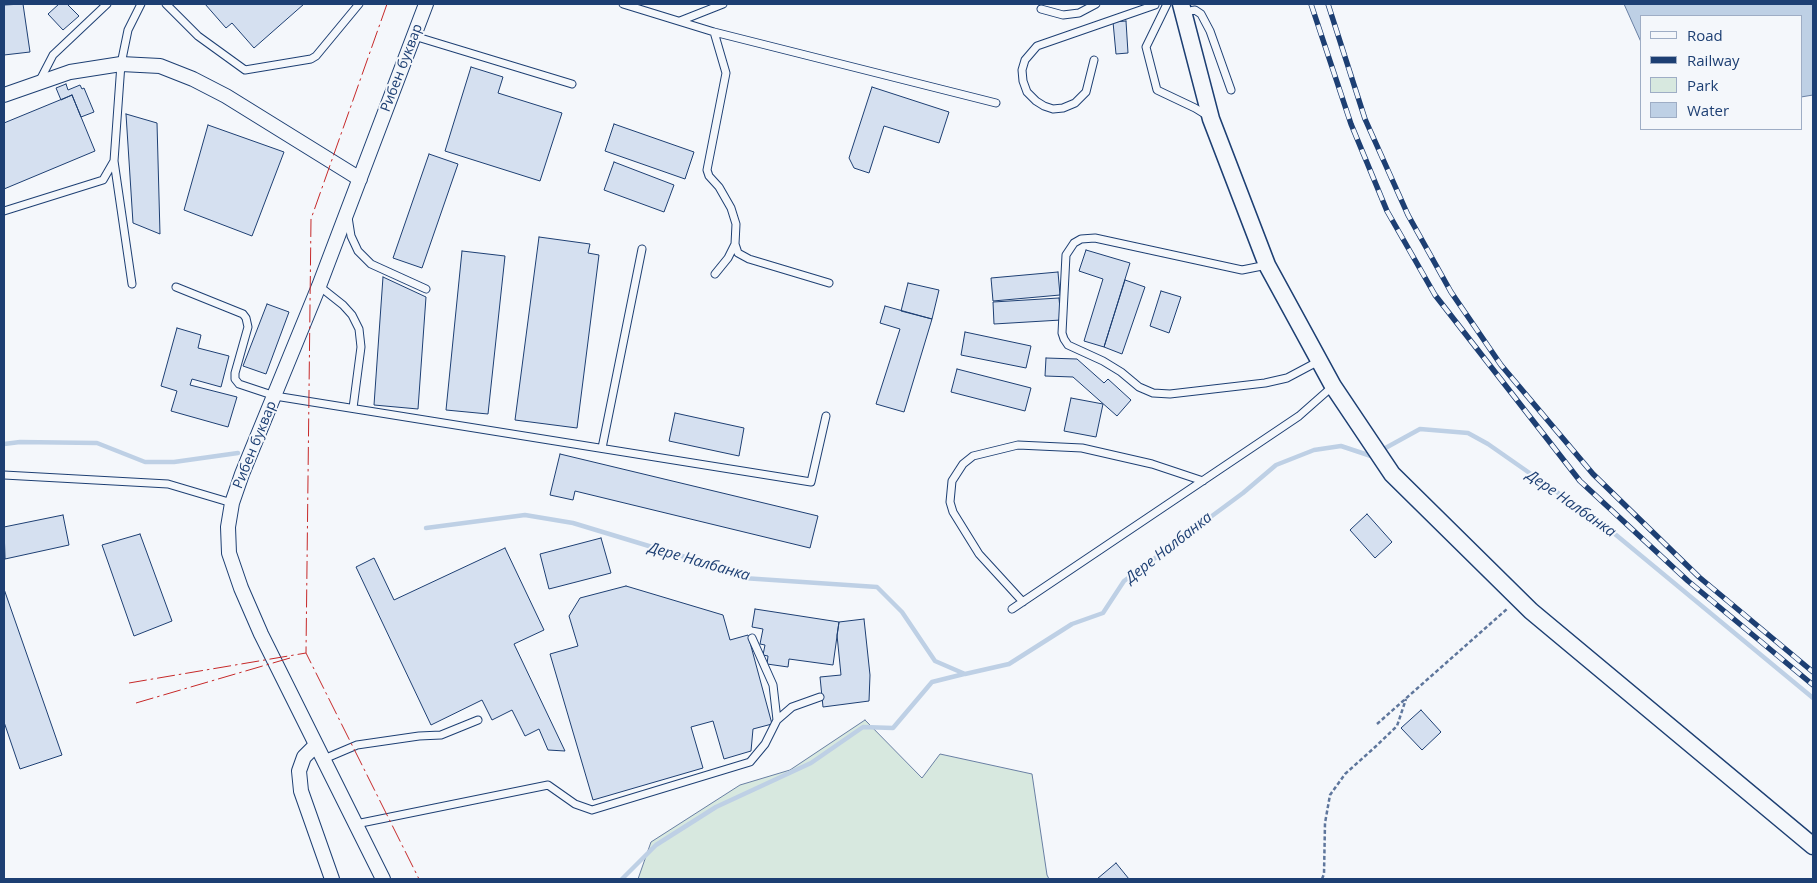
<!DOCTYPE html>
<meta charset="utf-8">
<style>
body{margin:0}
#map{position:relative;width:1817px;height:883px;overflow:hidden;background:#f4f7fb;font-family:"Open Sans",sans-serif}
canvas{display:block}
.frame{position:absolute;inset:0;border:5px solid #1d3f73;pointer-events:none}
.legend{position:absolute;left:1640px;top:15px;width:162px;height:115px;box-sizing:border-box;background:#f4f7fb;border:1px solid #9eadc5;margin:0;padding:6px 9px;list-style:none;font-size:15px;color:#1d3f73}
.legend li{display:flex;align-items:center;gap:10px;height:25px}
.legend b{width:25px;border:1px solid #9eadc5}
</style>
<div id="map">
<canvas width="1817" height="883"></canvas>
<div class="frame"></div>
<ul class="legend">
<li><b style="height:6px;background:#f4f7fb"></b>Road</li>
<li><b style="height:6px;background:#1d3f73"></b>Railway</li>
<li><b style="height:14px;background:#d7e8df"></b>Park</li>
<li><b style="height:14px;background:#bed0e5"></b>Water</li>
</ul>
</div>
<script>
const ctx = document.querySelector('canvas').getContext('2d');
ctx.lineJoin = 'round';
function fill(path, color) { ctx.fillStyle = color; ctx.fill(path, 'evenodd'); }
const poly = rows => new Path2D(rows.map(r => 'M' + r).join(''));
function stroke(path, color, width, dash) { ctx.strokeStyle = color; ctx.lineWidth = width; ctx.lineCap = dash ? 'butt' : 'round'; ctx.setLineDash(dash || []); ctx.stroke(path); }
function drawText(font, color, halo, rows, align = 'center') {
  ctx.font = font + ' "Open Sans",sans-serif'; ctx.lineWidth = 4; ctx.setLineDash([]); ctx.textBaseline = 'middle'; ctx.strokeStyle = halo; ctx.fillStyle = color; for (const [text, x, y, turn = 0] of rows) {
    ctx.save(); ctx.translate(x, y); ctx.rotate((+turn || 0) * Math.PI / 180); ctx.textAlign = isNaN(turn) ? turn : align; if (halo) ctx.strokeText(text, 0, 0); ctx.fillText(text, 0, 0); ctx.restore();
  }
}
const green = poly([
 [865,720,922,778,940,754,1032,774,1047,875,1049,879,638,879,651,842,740,785,790,770,865,720]
]);
const water = poly([
 [1624,4,1813,4,1813,95,1801,97,1801,16,1641,16,1641,42,1624,4]
]);
const stream = poly([
 [4,444,20,442,97,443,145,462,174,462,238,453],
 [1380,451,1420,429,1468,433,1488,444,1604,525,1813,698],
 [426,528,525,515,573,523,695,560,743,578,877,587,902,612,935,661,965,674,1009,664,1072,624,1103,613,1124,581,1243,493,1276,465,1314,450,1341,446,1371,456,1374,455],
 [622,879,656,845,716,807,811,763,863,727,893,728,932,682,964,674]
]);
const building = poly([
 [23,4,30,52,4,55,4,5,23,4],
 [59,4,67,4,79,16,63,30,48,14,59,4],
 [205,4,304,4,254,48,232,23,226,28,205,4],
 [1126,21,1128,53,1116,54,1113,22,1126,21],
 [471,67,503,77,498,93,562,113,540,181,445,151,471,67],
 [66,84,68,90,80,85,82,89,84,88,94,112,81,117,72,95,61,100,56,88,66,84],
 [872,87,949,112,939,143,884,126,869,173,854,168,849,158,872,87],
 [72,95,95,151,4,189,4,123,72,95],
 [126,114,157,123,160,234,133,223,126,114],
 [614,124,694,152,685,179,605,151,614,124],
 [208,125,284,152,252,236,184,210,208,125],
 [429,154,458,164,422,268,393,258,429,154],
 [614,162,674,185,664,212,604,190,614,162],
 [539,237,590,244,588,253,599,255,577,428,515,420,539,237],
 [1086,250,1130,263,1104,347,1084,341,1103,279,1079,271,1086,250],
 [462,251,505,256,488,414,446,410,462,251],
 [1058,272,1060,295,993,301,991,278,1058,272],
 [383,277,426,297,418,409,374,405,383,277],
 [1125,280,1145,287,1122,354,1104,347,1125,280],
 [908,283,939,290,932,319,901,311,908,283],
 [1161,291,1181,297,1169,333,1150,326,1161,291],
 [1059,298,1061,320,994,324,993,302,1059,298],
 [267,304,289,312,266,374,243,366,267,304],
 [885,306,932,319,904,412,876,404,900,329,880,323,885,306],
 [177,328,201,335,198,348,229,356,221,387,192,379,190,385,237,397,228,427,171,411,177,391,161,386,177,328],
 [965,332,1031,346,1026,368,961,355,965,332],
 [1046,358,1077,359,1104,383,1108,379,1131,400,1117,416,1073,377,1045,376,1046,358],
 [957,369,1031,388,1025,411,951,392,957,369],
 [1071,398,1103,404,1096,437,1064,431,1071,398],
 [675,413,744,428,739,456,669,441,675,413],
 [560,454,818,516,810,548,575,491,573,500,550,495,560,454],
 [1367,514,1392,542,1375,558,1350,530,1367,514],
 [63,515,69,545,5,559,4,527,63,515],
 [140,534,172,621,134,636,102,545,140,534],
 [601,538,611,573,549,589,540,554,601,538],
 [505,548,544,630,514,644,565,751,548,750,539,729,525,736,512,710,492,720,482,700,431,725,356,567,374,558,394,600,505,548],
 [626,586,723,615,730,640,748,635,772,724,753,729,751,751,724,759,713,721,691,727,703,768,593,800,550,654,578,646,569,616,580,598,626,586],
 [4,589,62,755,20,769,4,722,4,589],
 [755,609,839,622,833,665,789,659,788,667,767,664,768,656,763,655,765,645,760,644,763,629,752,627,755,609],
 [864,619,870,675,869,701,823,707,820,677,841,675,837,635,839,622,864,619],
 [1421,710,1441,732,1422,750,1401,728,1421,710],
 [1116,863,1129,879,1097,879,1116,863]
]);
const path = poly([
 [1377,724,1507,609],
 [1322,879,1324,874,1325,823,1330,795,1345,774,1374,748,1397,726,1406,699]
]);
const service = poly([
 [166,4,198,36,245,70,311,59,316,56,359,4],
 [623,4,714,32,996,103],
 [1167,4,1146,47,1157,90,1195,108,1208,116],
 [1041,9,1063,15,1079,13,1096,4],
 [1184,12,1195,10,1201,14,1210,31,1231,90],
 [680,21,723,4],
 [714,32,726,73,707,170,709,176,719,187,731,208,736,224,735,244,728,258,715,274],
 [414,36,572,84],
 [1094,60,1086,92,1075,103,1063,108,1053,109,1044,106,1036,101,1027,92,1023,81,1022,70,1025,60,1037,46,1155,5],
 [39,82,53,55,107,4],
 [114,161,132,284],
 [4,211,103,180,114,161,121,64,128,30,141,4],
 [348,217,351,236,358,251,371,264,426,289],
 [735,244,738,253,749,259,829,283],
 [1267,265,1242,270,1095,238,1081,239,1074,243,1066,255,1062,333,1064,339,1068,345,1103,361,1121,372,1139,387,1153,393,1170,394,1265,383,1287,378,1319,361],
 [319,286,343,305,352,315,359,329,361,347,353,408],
 [176,287,243,314,246,318,248,327,235,373,235,379,239,384,275,396,811,482,826,416],
 [602,448,642,249],
 [4,475,168,484,232,503],
 [1023,602,979,554,953,512,950,502,952,481,963,464,973,456,1018,445,1082,448,1152,464,1203,481],
 [1012,609,1299,416,1333,386],
 [752,638,773,685,777,720],
 [324,759,357,745,419,736,441,735,478,720],
 [356,824,548,785,575,804,592,810,750,762,765,744,777,720,792,707,820,697]
]);
const minor = poly([
 [4,95,70,72,121,64,160,66,193,79,226,96,360,179],
 [316,745,304,757,299,771,301,791,332,879],
 [383,879,261,634,241,588,229,553,228,527,232,503,242,474,319,286,426,4]
]);
const tertiary = poly([
 [1181,4,1211,119,1267,265,1333,386,1392,474,1531,611,1813,846]
]);
const rail = poly([
 [1311,4,1351,124,1387,211,1435,295,1580,481,1688,581,1813,685],
 [1328,4,1365,119,1408,215,1451,292,1501,365,1593,474,1699,577,1813,672]
]);
const power = poly([
 [387,4,311,219,306,653,419,879],
 [129,683,306,653],
 [136,703,290,658]
]);
const streetNames = [
 ["Рибен буквар",402,68,-69],
 ["Рибен буквар",255,445,-68]
];
const waterNames = [
 ["Дере Налбанка",1571,504,35],
 ["Дере Налбанка",1169,548,-38],
 ["Дере Налбанка",699,562,16]
];
fill(green, '#d7e8df');
stroke(green, '#687fa3', 1);
fill(water, '#bed0e5');
stroke(water, '#687fa3', 1);
stroke(stream, '#bed0e5', 4.5);
fill(building, '#d5e0f0');
stroke(building, '#1d3f73', 1);
stroke(service, '#1d3f73', 9);
stroke(minor, '#1d3f73', 16);
stroke(tertiary, '#1d3f73', 19);
stroke(path, '#5e769c', 2.5, [4, 2.5]);
stroke(service, '#f4f7fb', 7);
stroke(minor, '#f4f7fb', 14);
stroke(tertiary, '#f4f7fb', 16);
stroke(rail, '#1d3f73', 5.5);
stroke(rail, '#f4f7fb', 4, [11]);
stroke(power, '#c62828', 1, [18, 4, 2.5, 4]);
drawText('14px', '#1d3f73', '#f4f7fb', streetNames);
drawText('italic 15px', '#1d3f73', '#f4f7fb', waterNames);
</script>
